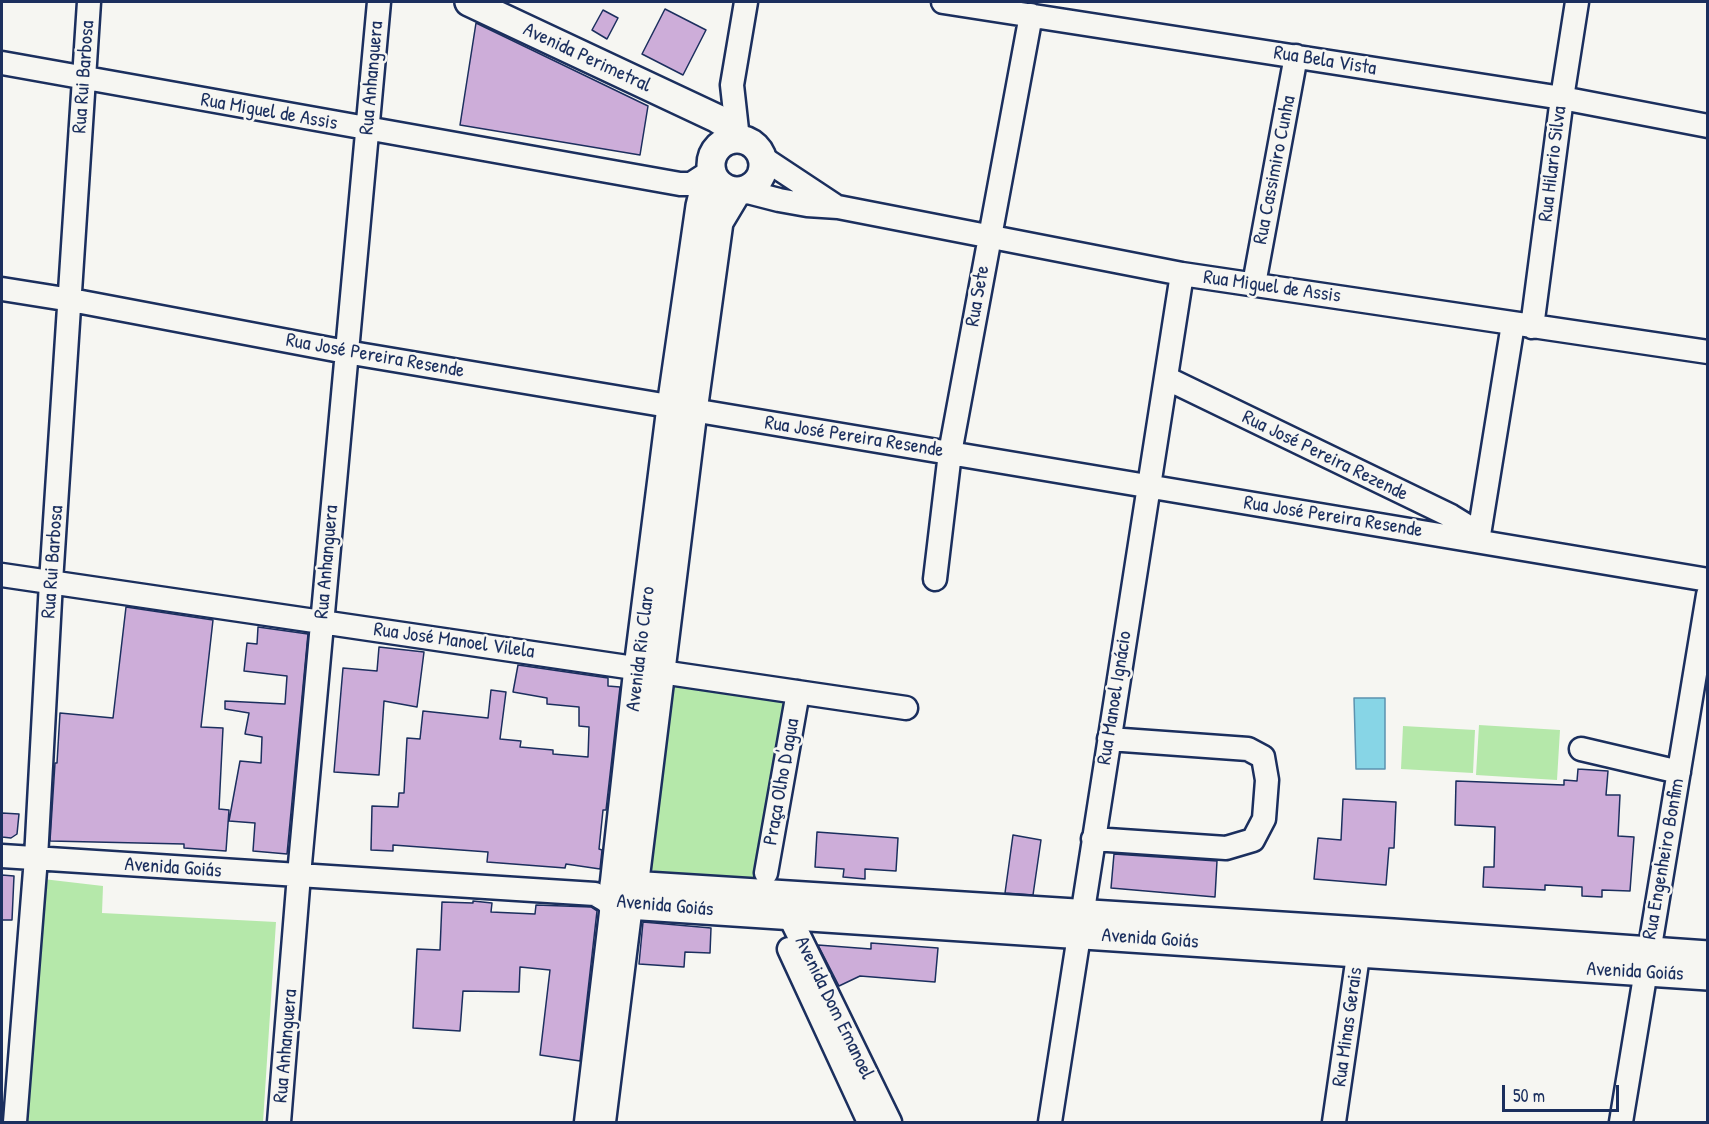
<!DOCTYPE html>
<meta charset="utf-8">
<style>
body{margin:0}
#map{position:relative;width:1709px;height:1124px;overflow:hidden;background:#f6f6f2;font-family:"Patrick Hand",sans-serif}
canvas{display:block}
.frame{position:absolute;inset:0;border:3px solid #1b2f5e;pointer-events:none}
.scale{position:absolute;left:1502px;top:1085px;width:117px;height:27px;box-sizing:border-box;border:3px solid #1b2f5e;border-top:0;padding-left:8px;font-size:18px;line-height:21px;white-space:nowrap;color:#1b2f5e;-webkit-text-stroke:4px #f6f6f2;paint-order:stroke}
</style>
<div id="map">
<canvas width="1709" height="1124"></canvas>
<div class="frame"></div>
<div class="scale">50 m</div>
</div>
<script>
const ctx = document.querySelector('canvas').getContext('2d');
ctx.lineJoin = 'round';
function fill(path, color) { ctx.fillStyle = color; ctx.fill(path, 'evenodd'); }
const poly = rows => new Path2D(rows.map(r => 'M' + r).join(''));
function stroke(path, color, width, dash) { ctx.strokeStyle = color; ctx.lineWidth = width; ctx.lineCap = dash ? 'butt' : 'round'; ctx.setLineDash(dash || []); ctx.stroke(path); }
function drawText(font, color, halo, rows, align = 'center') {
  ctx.font = font + ' "Patrick Hand",sans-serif'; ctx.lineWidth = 5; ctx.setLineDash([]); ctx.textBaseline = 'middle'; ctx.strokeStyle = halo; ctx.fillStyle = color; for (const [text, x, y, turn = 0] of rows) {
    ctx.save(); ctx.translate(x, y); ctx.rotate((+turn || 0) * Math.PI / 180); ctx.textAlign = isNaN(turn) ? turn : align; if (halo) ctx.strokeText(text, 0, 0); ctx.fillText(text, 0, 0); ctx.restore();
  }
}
const green = poly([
 [669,683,792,701,765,888,643,869],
 [1479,725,1560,730,1557,780,1476,775],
 [1403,726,1475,730,1473,773,1401,769],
 [43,879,103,886,102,913,276,922,263,1122,27,1122]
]);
const water = poly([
 [1354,698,1385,698,1385,769,1356,769,1354,698]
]);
const building = poly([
 [665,9,706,30,683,75,642,54,665,9],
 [603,10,618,18,607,39,592,30,603,10],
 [476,23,648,106,640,155,460,125,476,23],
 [126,607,213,620,201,727,223,728,219,809,229,810,226,851,184,848,184,844,50,841,55,763,57,763,60,713,113,718,126,607],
 [258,627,308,634,287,854,253,851,255,823,229,821,240,761,261,763,262,737,245,734,249,713,225,709,225,701,285,704,287,676,244,671,247,643,257,644,258,627],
 [379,647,424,652,417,707,384,701,379,775,334,772,343,668,377,671,379,647],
 [518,665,608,678,608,686,620,687,606,810,603,810,599,849,602,850,600,869,566,864,565,868,487,862,488,852,393,845,393,851,371,850,372,806,398,807,399,793,404,793,407,738,420,739,423,711,488,718,491,690,506,692,500,739,521,741,520,747,553,750,553,754,588,757,589,727,579,726,579,707,547,704,547,698,513,692,518,665],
 [1578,769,1608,771,1606,795,1620,795,1618,836,1634,837,1630,891,1602,890,1602,897,1582,896,1582,887,1545,885,1545,890,1483,887,1484,867,1494,867,1495,827,1455,825,1456,781,1564,785,1564,780,1577,781,1578,769],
 [1343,799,1396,802,1394,848,1389,848,1386,885,1314,879,1318,838,1341,840,1343,799],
 [2,813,19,814,17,834,11,838,2,837,2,813],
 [817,832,898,838,896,871,865,869,865,879,843,877,844,869,815,867,817,832],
 [1013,835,1041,840,1033,895,1005,893,1013,835],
 [1114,854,1217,861,1215,897,1111,888,1114,854],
 [2,875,14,876,12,920,2,920,2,875],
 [473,901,492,903,491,912,535,914,536,905,591,907,597,911,580,1061,540,1055,550,970,520,967,519,992,463,991,460,1031,413,1028,417,949,440,950,442,902,473,903,473,901],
 [643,922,711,928,710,953,685,952,684,967,639,964,643,922],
 [871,943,938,948,935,982,860,976,839,986,818,945,871,949,871,943]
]);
const minor = poly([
 [943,2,1562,98,1708,126],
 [2,63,680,184,691,184,711,171],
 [738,139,732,85,746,2],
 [763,158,834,205],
 [744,191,779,200,807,205,838,207,1182,274,1708,352],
 [1254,284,1296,56],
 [2,289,71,300,346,352,1708,580],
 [1532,327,1562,98,1577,2],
 [1166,378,1451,516,1464,524,1478,541],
 [1478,541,1513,324],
 [2,575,906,708],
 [935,579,950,453,1031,15],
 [1581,749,1679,772],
 [1093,839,1226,848,1253,840,1264,819,1267,780,1263,757,1248,749,1109,739],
 [2,856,595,894,612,904,586,1122],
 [766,873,798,692],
 [783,903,890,1122],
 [789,949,869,1122],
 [15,1122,36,858,51,582,89,2],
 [279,1122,299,875,379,2],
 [604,1122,631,905],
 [1050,1122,1182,274],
 [1334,1122,1361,935],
 [1621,1122,1708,595]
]);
const major = poly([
 [469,2,716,118,724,123,733,139],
 '711 165a26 26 0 1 1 52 0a26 26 0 1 1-52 0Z',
 [716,181,702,198,700,206,671,407,638,668,612,904,1708,976],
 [614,884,1393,933,1708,955],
 [632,904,693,411,719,222,737,192]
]);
const streetNames = [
 ["Avenida Perimetral",587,58,25],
 ["Rua Bela Vista",1325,61,9],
 ["Rua Rui Barbosa",84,77,-86],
 ["Rua Anhanguera",372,78,-85],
 ["Rua Miguel de Assis",269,112,10],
 ["Rua Hilario Silva",1553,164,-83],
 ["Rua Cassimiro Cunha",1275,170,-79],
 ["Rua Miguel de Assis",1272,287,8],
 ["Rua Sete",978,296,-80],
 ["Rua José Pereira Resende",375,356,10],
 ["Rua José Pereira Resende",854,437,9],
 ["Rua José Pereira Rezende",1325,456,26],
 ["Rua José Pereira Resende",1333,517,9],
 ["Rua Rui Barbosa",53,562,-86],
 ["Rua Anhanguera",327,562,-85],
 ["Rua José Manoel Vilela",454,641,8],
 ["Avenida Rio Claro",641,649,-83],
 ["Rua Manoel Ignácio",1115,698,-81],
 ["Praça Olho D'agua",782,782,-80],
 ["Rua Engenheiro Bonfim",1664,859,-80],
 ["Avenida Goiás",173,868,4],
 ["Avenida Goiás",665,906,5],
 ["Avenida Goiás",1150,939,4],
 ["Avenida Goiás",1635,972,3],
 ["Avenida Dom Emanoel",834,1008,64],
 ["Rua Minas Gerais",1348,1027,-82],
 ["Rua Anhanguera",286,1046,-85]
];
fill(green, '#b5e8aa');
fill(water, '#87d5e6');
stroke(water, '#5c93b0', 1.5);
fill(building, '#cdadd9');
stroke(building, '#1b2f5e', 1.5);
stroke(minor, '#1b2f5e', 27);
stroke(major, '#1b2f5e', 32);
stroke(minor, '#f6f6f2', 22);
stroke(major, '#f6f6f2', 27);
drawText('20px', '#1b2f5e', '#f6f6f2', streetNames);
</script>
